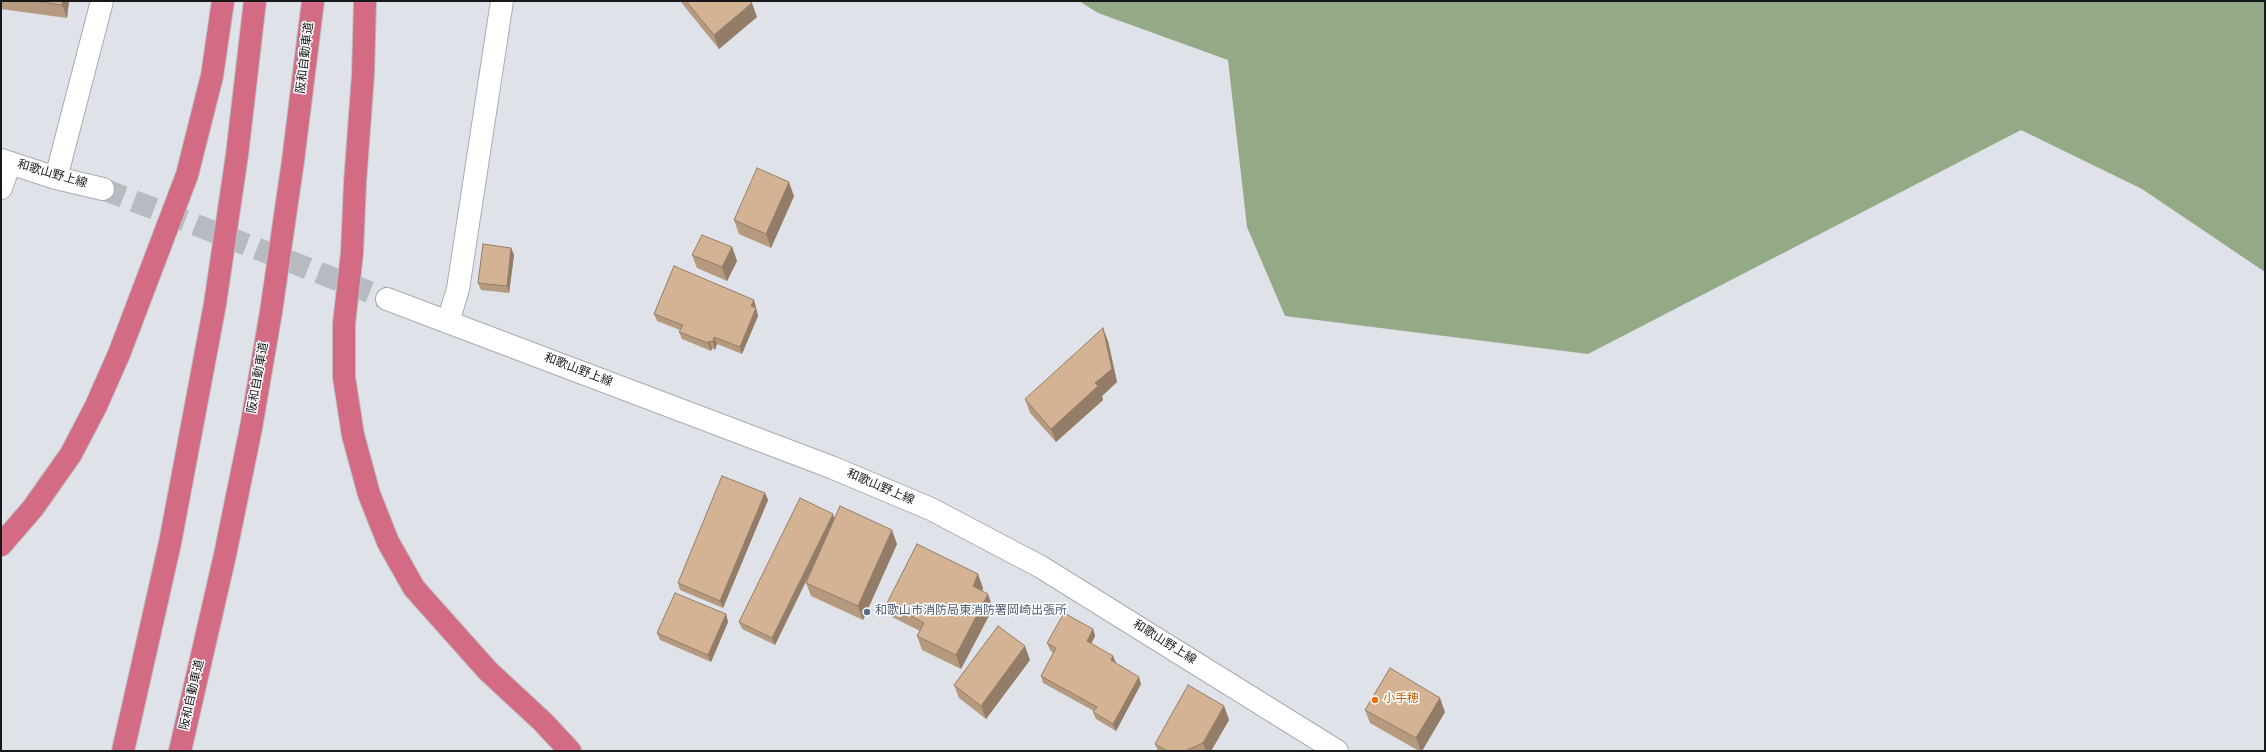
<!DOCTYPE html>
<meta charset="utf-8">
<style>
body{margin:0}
#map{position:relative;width:2266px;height:752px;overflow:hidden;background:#dfe2e9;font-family:Overpass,sans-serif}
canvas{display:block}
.frame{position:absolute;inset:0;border:2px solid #17181a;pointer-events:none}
</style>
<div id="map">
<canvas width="2266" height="752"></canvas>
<div class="frame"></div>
</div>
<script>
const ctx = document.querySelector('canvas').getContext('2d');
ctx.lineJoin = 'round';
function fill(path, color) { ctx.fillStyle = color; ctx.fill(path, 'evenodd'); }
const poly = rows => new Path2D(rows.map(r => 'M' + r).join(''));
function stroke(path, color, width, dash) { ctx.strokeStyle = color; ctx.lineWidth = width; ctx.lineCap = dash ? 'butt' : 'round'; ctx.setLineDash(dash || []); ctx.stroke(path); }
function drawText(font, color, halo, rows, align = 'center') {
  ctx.font = font + ' Overpass,"Noto Sans JP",sans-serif'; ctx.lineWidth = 3; ctx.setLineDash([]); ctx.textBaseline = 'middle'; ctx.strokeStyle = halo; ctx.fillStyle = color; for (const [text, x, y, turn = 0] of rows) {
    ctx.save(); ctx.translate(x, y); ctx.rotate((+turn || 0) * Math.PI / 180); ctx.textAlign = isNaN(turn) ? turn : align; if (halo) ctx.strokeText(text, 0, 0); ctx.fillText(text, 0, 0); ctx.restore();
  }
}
const forest = poly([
 [1079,1,2265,1,2265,272,2142,189,2021,130,1588,354,1285,316,1247,227,1228,60,1098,13]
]);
const secondaryTunnel = poly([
 [103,189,387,299]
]);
const street = poly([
 [56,178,102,1],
 [1,188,10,163],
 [448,322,458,289,502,1]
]);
const secondary = poly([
 [1,160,56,178,103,189],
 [387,299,831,467,931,509,1041,567,1337,751]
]);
const highway = poly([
 [365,1,363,75,355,183,352,253,344,324,344,377,353,435,369,494,388,542,414,588,488,671,543,722,570,751],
 [1,545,33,508,71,454,96,406,119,354,187,175,212,76,223,1],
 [123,751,170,543,215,304,237,155,255,1],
 [180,751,225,555,251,428,271,312,293,161,313,1]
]);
const wall = poly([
 [1,1,69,1,67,18,1,9],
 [680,1,750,1,757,17,719,49],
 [794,196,771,248,739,234,734,220],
 [732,247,737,261,727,281,697,268,692,255],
 [511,248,514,255,509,293,481,290,478,283],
 [754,300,758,316,742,354,717,344,715,350,712,348,711,351,682,339,679,332,680,330,657,321,654,314],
 [1108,341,1117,382,1102,396,1103,400,1056,442,1030,413,1025,399],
 [765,493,768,500,723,608,680,590,678,583],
 [835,519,897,544,863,620,811,596,806,583,814,565,775,645,742,629,739,622],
 [983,588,982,591,993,608,961,669,922,650,917,636,920,631,892,617,887,603],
 [726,614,728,622,711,662,660,640,657,633],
 [1093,629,1095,636,1091,644,1113,656,1115,662,1141,684,1116,731,1096,719,1093,712,1094,711,1043,683,1041,676,1053,653,1050,650,1047,643],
 [1030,660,986,719,959,698,954,685],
 [1224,706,1229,720,1211,751,1158,751,1155,744],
 [1365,710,1445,712,1422,751,1419,751,1370,723]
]);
const shadedWall = poly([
 [62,1,69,1,67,18,62,5],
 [752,3,757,17,719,49,714,35],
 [789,182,794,196,771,248,766,234],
 [732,247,737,261,727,281,722,267],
 [511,248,514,255,509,293,507,286],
 [754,300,758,316,742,354,740,347,751,306],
 [1103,328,1108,341,1117,382,1102,396,1103,400,1056,442,1051,429,1095,383],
 [714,337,717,344,715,350,713,342],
 [709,341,712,348,711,351,708,343],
 [765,493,768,500,723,608,720,601],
 [833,514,835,521,775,645,772,638],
 [892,530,897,544,863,620,858,606],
 [978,574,983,588,978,600,973,586],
 [988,594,993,608,961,669,956,655],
 [726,614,728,622,711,662,708,655],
 [1093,629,1095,636,1089,648,1087,641],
 [1025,646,1030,660,986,719,981,706],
 [1113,656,1116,663,1111,660],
 [1139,677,1141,684,1116,731,1113,724],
 [1440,698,1445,712,1422,751,1421,751,1416,738],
 [1224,706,1229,720,1211,751,1206,751,1203,743]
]);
const building = poly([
 [35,1,62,1,62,5,35,1],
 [686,1,750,1,752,3,714,35,686,1],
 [757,168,789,182,766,234,734,220,757,168],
 [702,235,732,247,722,267,692,255,702,235],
 [483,244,511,248,507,286,478,283,483,244],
 [674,266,754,300,751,306,756,308,740,347,714,337,713,342,709,341,708,343,679,332,683,325,654,314,674,266],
 [1103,328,1112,369,1095,383,1098,386,1051,429,1025,399,1103,328],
 [722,476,765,493,720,601,678,583,722,476],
 [800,498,833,514,772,638,739,622,800,498],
 [840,506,892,530,858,606,806,583,840,506],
 [917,544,978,574,973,586,988,594,956,655,917,636,924,623,887,603,917,544],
 [675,593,726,614,708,655,657,633,675,593],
 [1064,613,1093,629,1087,641,1113,656,1111,660,1139,677,1113,724,1093,712,1097,707,1041,676,1056,648,1047,643,1064,613],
 [998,626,1025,646,981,706,954,685,998,626],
 [1390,668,1440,698,1416,738,1365,710,1390,668],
 [1188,685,1224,706,1203,743,1185,751,1168,751,1155,744,1188,685]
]);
const markers = [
 [867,612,4,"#5c6f8a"],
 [1375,700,4,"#e8710a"]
];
const streetNames = [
 ["阪和自動車道",306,58,-83],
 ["和歌山野上線",52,175,16],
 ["和歌山野上線",578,371,21],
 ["阪和自動車道",259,378,-80],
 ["和歌山野上線",880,488,23],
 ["和歌山野上線",1164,643,32],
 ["阪和自動車道",193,695,-77]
];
const serviceNames = [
 ["和歌山市消防局東消防署岡崎出張所",875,612]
];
const foodNames = [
 ["小手穂",1383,700]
];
fill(forest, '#94aa86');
stroke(secondaryTunnel, '#b7bac0', 22, [22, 11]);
stroke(street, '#a8abb2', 24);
stroke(secondary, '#a8abb2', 24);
stroke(highway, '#bebebf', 24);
stroke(street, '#fff', 22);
stroke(secondary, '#fff', 22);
stroke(highway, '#d26b83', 22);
fill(wall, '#b59a7f');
fill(shadedWall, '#947d68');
fill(building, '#d3b394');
stroke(building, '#947d68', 1);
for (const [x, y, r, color] of markers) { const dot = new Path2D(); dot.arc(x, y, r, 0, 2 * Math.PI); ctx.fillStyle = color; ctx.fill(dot); stroke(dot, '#fff', 1.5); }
drawText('12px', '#17181a', '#fff', streetNames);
drawText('12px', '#4e5e75', '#fff', serviceNames, 'left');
drawText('12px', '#c56008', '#fff', foodNames, 'left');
</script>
